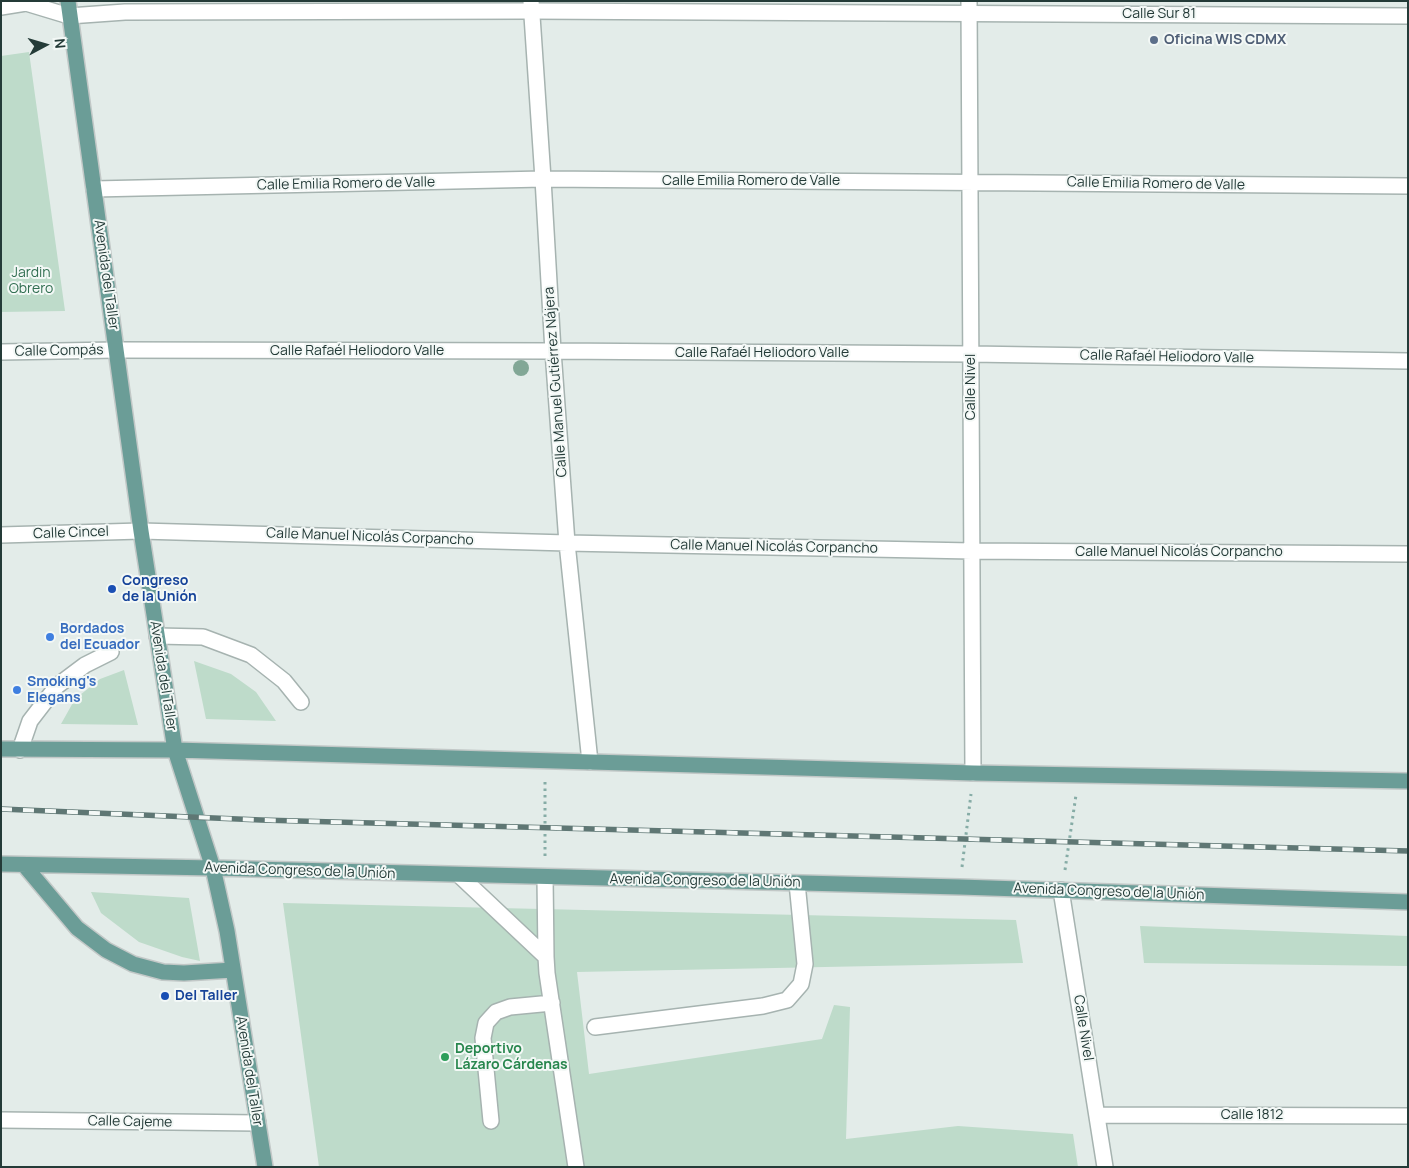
<!DOCTYPE html>
<meta charset="utf-8">
<style>
body{margin:0}
#map{position:relative;width:1409px;height:1168px;overflow:hidden;background:#e3ece9;font-family:Manrope,sans-serif}
canvas{display:block}
.frame{position:absolute;inset:0;border:2px solid #243b38;pointer-events:none}
.north{position:absolute;left:20px;top:20px;width:50px;height:50px;-webkit-text-stroke:4px #f3f8f6;paint-order:stroke;rotate:84deg;font-size:14px;font-weight:700;line-height:20px;text-align:center;color:#243b38}
.north::after{content:'';display:block;margin:auto;width:18px;height:22px;background:#243b38;clip-path:polygon(50% 0,100% 100%,50% 72%,0 100%)}
</style>
<div id="map">
<canvas width="1409" height="1168"></canvas>
<div class="frame"></div>
<div class="north">N</div>
</div>
<script>
const ctx = document.querySelector('canvas').getContext('2d');
ctx.lineJoin = 'round';
function fill(path, color) { ctx.fillStyle = color; ctx.fill(path, 'evenodd'); }
const poly = rows => new Path2D(rows.map(r => 'M' + r).join(''));
function stroke(path, color, width, dash) { ctx.strokeStyle = color; ctx.lineWidth = width; ctx.lineCap = dash ? 'butt' : 'round'; ctx.setLineDash(dash || []); ctx.stroke(path); }
function drawText(font, color, halo, rows, align = 'center') {
  ctx.font = font + ' Manrope,sans-serif'; ctx.lineWidth = 4; ctx.setLineDash([]); ctx.textBaseline = 'middle'; ctx.strokeStyle = halo; ctx.fillStyle = color; for (const [text, x, y, turn = 0] of rows) {
    ctx.save(); ctx.translate(x, y); ctx.rotate((+turn || 0) * Math.PI / 180); ctx.textAlign = isNaN(turn) ? turn : align; if (halo) ctx.strokeText(text, 0, 0); ctx.fillText(text, 0, 0); ctx.restore();
  }
}
const green = poly([
 [29,52,65,311,1,312,1,56],
 [194,661,231,674,256,692,276,721,206,719],
 [124,670,138,725,61,724,75,699,100,679],
 [91,892,189,898,200,961,182,957,139,942,101,913],
 [283,903,1016,920,1023,963,577,972,589,1074,822,1039,834,1005,850,1007,846,1139,958,1126,1073,1134,1078,1167,319,1167],
 [1140,926,1408,936,1408,966,1144,963]
]);
const path = poly([
 [545,782,545,856],
 [962,867,971,794],
 [1065,870,1076,795]
]);
const service = poly([
 [459,875,546,957],
 [545,877,546,957,547,973,576,1167],
 [595,1027,763,1006,787,1000,801,984,805,964,797,883],
 [491,1121,483,1038,486,1023,496,1012,510,1007,552,1003]
]);
const minor = poly([
 [531,1,543,179,553,351,567,543,590,762],
 [969,1,973,773],
 [1,7,26,3,69,16],
 [94,189,543,179,1408,186],
 [1,352,116,350,553,351,971,354,1408,361],
 [1,535,141,531,567,543,972,551,1408,554],
 [157,636,203,637,251,655,284,681,301,702],
 [20,750,30,721,57,686,85,665,111,652],
 [1061,890,1105,1167],
 [1097,1115,1408,1116],
 [1,1120,258,1123]
]);
const tertiary = poly([
 [69,16,125,12,531,11,1408,16]
]);
const primary = poly([
 [68,1,141,531,175,750,213,868,227,931,265,1167],
 [1,749,175,750,973,773,1408,781],
 [1,864,213,868,960,887,1408,902],
 [24,865,77,928,106,950,133,964,163,972,184,973,233,970]
]);
const rail = poly([
 [1,809,261,820,1408,851]
]);
const trees = [
 [521,368]
];
const markers = [
 [1154,40,5,"#5c6f8a"],
 [112,589,5,"#1a4fb4"],
 [50,637,5,"#3f7fe0"],
 [17,690,5,"#3f7fe0"],
 [165,996,5,"#1a4fb4"],
 [445,1057,5,"#2e9e5b"]
];
const streetNames = [
 ["Calle Sur 81",1159,14],
 ["Calle Emilia Romero de Valle",751,181],
 ["Calle Emilia Romero de Valle",346,184,-1],
 ["Calle Emilia Romero de Valle",1156,184,1],
 ["Avenida del Taller",106,275,82],
 ["Calle Compás",59,351,-1],
 ["Calle Rafaél Heliodoro Valle",357,351],
 ["Calle Rafaél Heliodoro Valle",762,353],
 ["Calle Rafaél Heliodoro Valle",1167,357,1],
 ["Calle Manuel Gutiérrez Nájera",556,382,-94],
 ["Calle Nivel",971,387,-90],
 ["Calle Cincel",71,533,-2],
 ["Calle Manuel Nicolás Corpancho",370,537,2],
 ["Calle Manuel Nicolás Corpancho",774,547,1],
 ["Calle Manuel Nicolás Corpancho",1179,552],
 ["Avenida del Taller",163,676,81],
 ["Avenida Congreso de la Unión",300,871,2],
 ["Avenida Congreso de la Unión",705,881,1],
 ["Avenida Congreso de la Unión",1109,892,2],
 ["Calle Nivel",1083,1028,81],
 ["Avenida del Taller",249,1071,81],
 ["Calle 1812",1252,1115],
 ["Calle Cajeme",130,1122,1]
];
const serviceNames = [
 ["Oficina WIS CDMX",1164,40]
];
const parkNames = [
 ["Jardin",31,273],
 ["Obrero",31,289]
];
const transitNames = [
 ["Congreso",122,581],
 ["de la Unión",122,597],
 ["Del Taller",175,996]
];
const shopNames = [
 ["Bordados",60,629],
 ["del Ecuador",60,645],
 ["Smoking's",27,682],
 ["Elegans",27,698]
];
const leisureNames = [
 ["Deportivo",455,1049],
 ["Lázaro Cárdenas",455,1065]
];
fill(green, '#bedbca');
stroke(service, '#a6b3b0', 18);
stroke(minor, '#a6b3b0', 18);
stroke(tertiary, '#a6b3b0', 18);
stroke(primary, '#c2c8c7', 18);
stroke(path, '#86aca6', 3, [2.5, 4]);
stroke(service, '#fff', 15);
stroke(minor, '#fff', 15);
stroke(tertiary, '#fff', 15);
stroke(primary, '#6b9d97', 15);
stroke(rail, '#5f7774', 5.5);
stroke(rail, '#f3f8f6', 4, [11]);
ctx.fillStyle = '#82a796';
for (const [x, y] of trees) { ctx.beginPath(); ctx.arc(x, y, 8, 0, 2 * Math.PI); ctx.fill(); }
for (const [x, y, r, color] of markers) { const dot = new Path2D(); dot.arc(x, y, r, 0, 2 * Math.PI); ctx.fillStyle = color; ctx.fill(dot); stroke(dot, '#f3f8f6', 2); }
drawText('14px', '#243b38', '#f3f8f6', streetNames);
drawText('bold 14px', '#4e5e75', '#f3f8f6', serviceNames, 'left');
drawText('14px', '#326f52', '#f3f8f6', parkNames);
drawText('bold 14px', '#164399', '#f3f8f6', transitNames, 'left');
drawText('bold 14px', '#366cbe', '#f3f8f6', shopNames, 'left');
drawText('bold 14px', '#27864d', '#f3f8f6', leisureNames, 'left');
</script>
